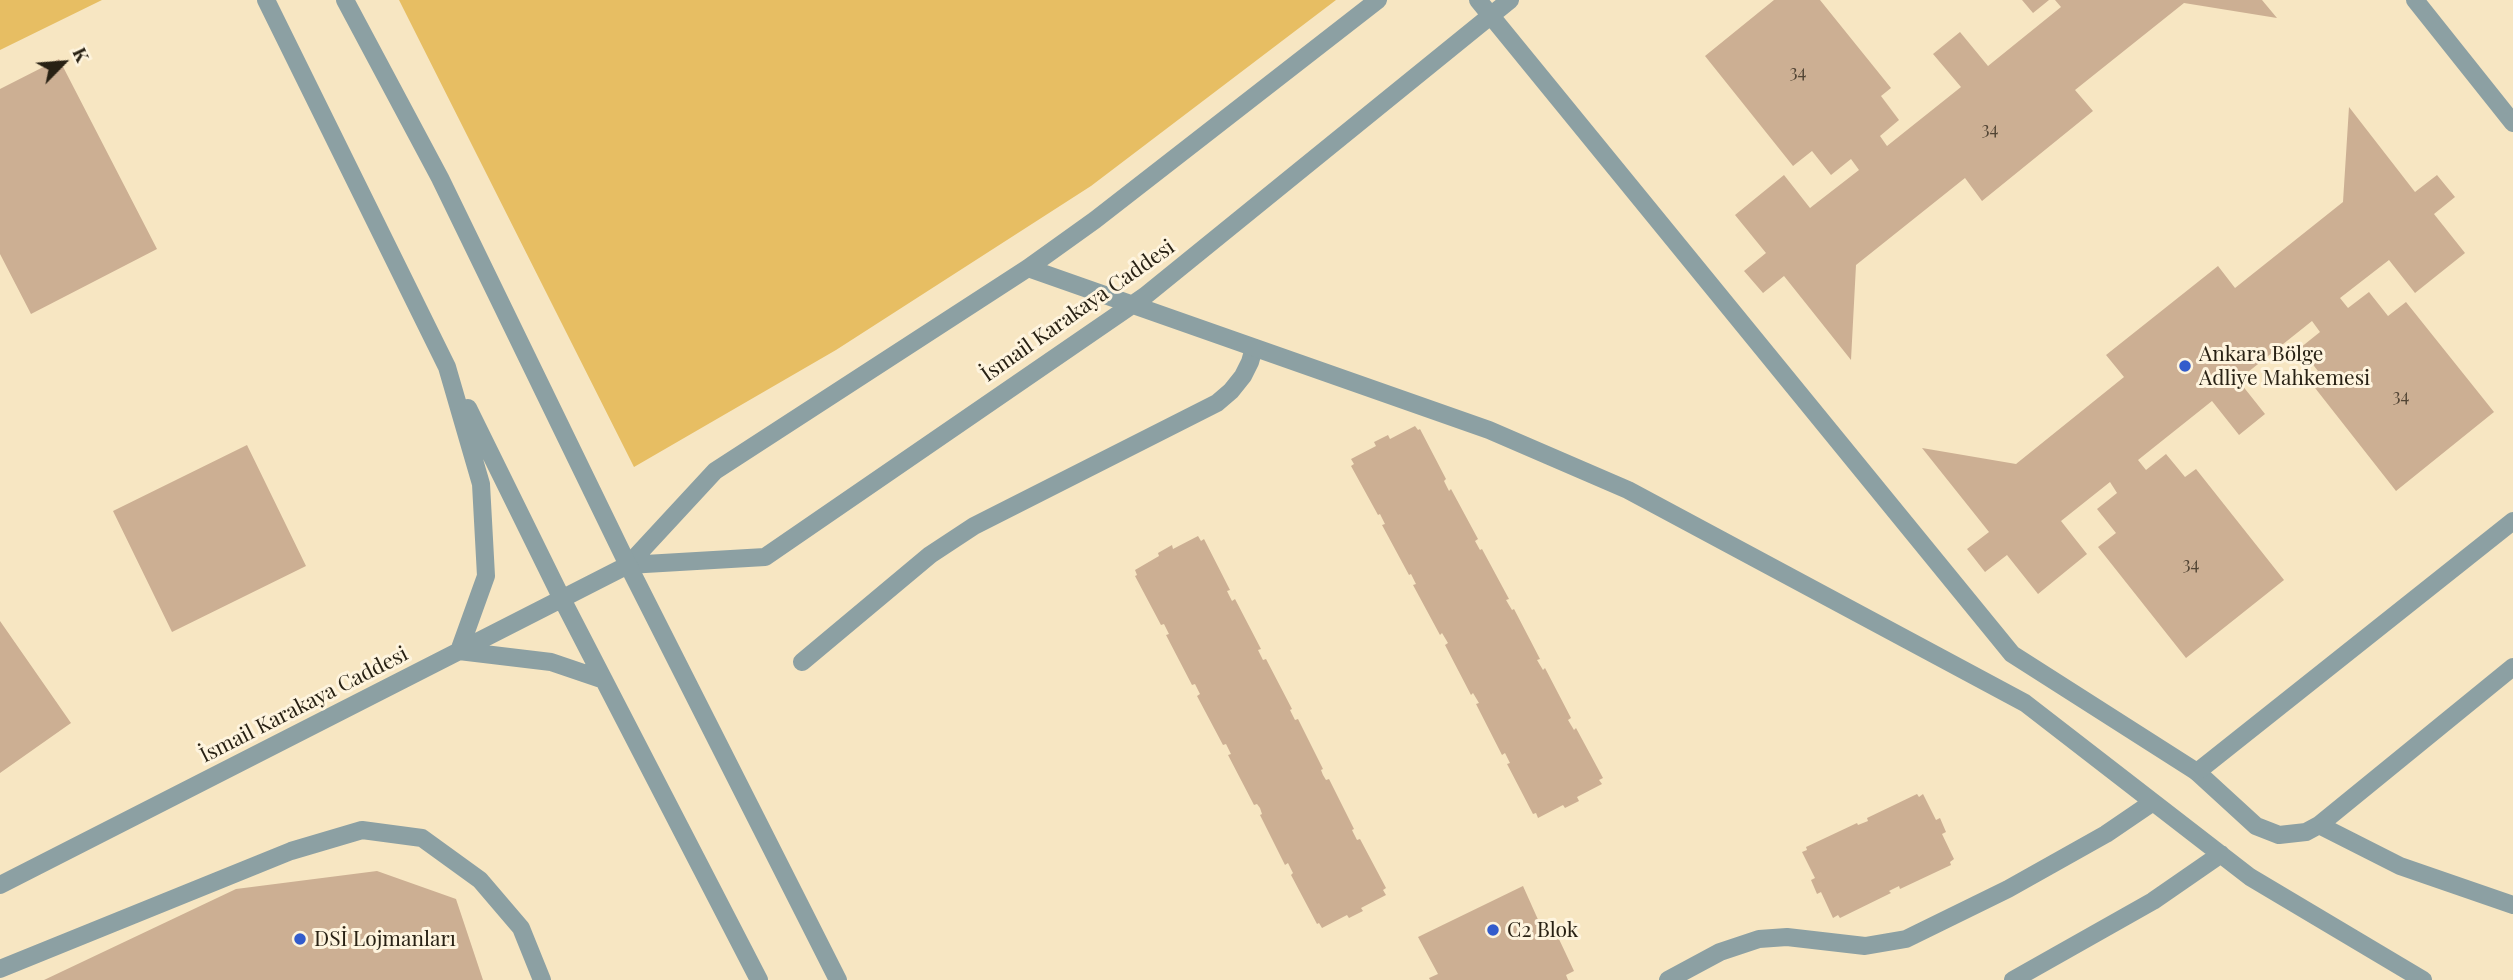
<!DOCTYPE html>
<meta charset="utf-8">
<style>
body{margin:0}
#map{position:relative;width:2513px;height:980px;overflow:hidden;background:#f7e6c2;font-family:"Playfair Display",serif}
canvas{display:block}
.north{position:absolute;left:28px;top:28px;width:70px;height:70px;-webkit-text-stroke:5px #fef4de;paint-order:stroke;rotate:65deg;font-size:19px;font-weight:700;line-height:28px;text-align:center;color:#282114}
.north::after{content:'';display:block;margin:auto;width:24px;height:32px;background:#282114;clip-path:polygon(50% 0,100% 100%,50% 72%,0 100%)}
</style>
<div id="map">
<canvas width="2513" height="980"></canvas>
<div class="north">K</div>
</div>
<script>
const ctx = document.querySelector('canvas').getContext('2d');
ctx.lineJoin = 'round';
function fill(path, color) { ctx.fillStyle = color; ctx.fill(path, 'evenodd'); }
const poly = rows => new Path2D(rows.map(r => 'M' + r).join(''));
function stroke(path, color, width, dash) { ctx.strokeStyle = color; ctx.lineWidth = width; ctx.lineCap = dash ? 'butt' : 'round'; ctx.setLineDash(dash || []); ctx.stroke(path); }
function drawText(font, color, halo, rows, align = 'center') {
  ctx.font = font + ' "Playfair Display",serif'; ctx.lineWidth = 6; ctx.setLineDash([]); ctx.textBaseline = 'middle'; ctx.strokeStyle = halo; ctx.fillStyle = color; for (const [text, x, y, turn = 0] of rows) {
    ctx.save(); ctx.translate(x, y); ctx.rotate((+turn || 0) * Math.PI / 180); ctx.textAlign = isNaN(turn) ? turn : align; if (halo) ctx.strokeText(text, 0, 0); ctx.fillText(text, 0, 0); ctx.restore();
  }
}
const green = poly([
 [0,0,102,0,0,50],
 [399,0,1336,0,1091,186,836,350,634,467]
]);
const building = poly([
 [1774,0,1820,0,1891,88,1881,96,1899,120,1880,136,1887,146,1961,87,1933,54,1960,32,1988,66,2061,7,2055,0,2262,0,2277,18,2184,3,2075,90,2093,111,1982,201,1965,178,1856,265,1851,360,1784,276,1763,293,1744,271,1766,253,1735,215,1784,175,1810,208,1859,170,1851,159,1831,175,1812,151,1793,166,1705,56],
 [2022,0,2049,0,2033,13],
 [59,59,157,249,31,314,0,254,0,89],
 [2349,107,2415,192,2437,175,2455,197,2434,214,2465,253,2415,293,2389,260,2340,298,2348,308,2369,292,2388,316,2406,302,2494,412,2396,491,2308,379,2318,371,2300,348,2320,332,2312,321,2238,380,2265,414,2239,435,2212,401,2138,460,2146,470,2166,454,2185,477,2196,469,2284,580,2186,658,2098,547,2116,533,2097,509,2117,493,2110,482,2061,521,2087,554,2038,594,2007,555,1985,572,1967,549,1989,532,1922,448,2016,464,2124,377,2106,355,2218,266,2235,288,2343,202],
 [1415,426,1418,430,1420,429,1446,479,1444,481,1449,491,1451,489,1478,539,1475,541,1480,550,1482,549,1509,599,1506,600,1512,610,1514,609,1540,659,1537,660,1543,670,1545,668,1571,718,1568,720,1574,730,1576,728,1603,778,1599,780,1602,784,1577,797,1579,801,1565,808,1563,805,1538,818,1536,813,1533,814,1507,764,1510,763,1505,753,1502,755,1476,704,1479,703,1473,693,1471,695,1445,645,1448,643,1442,633,1440,635,1413,585,1416,584,1411,574,1409,575,1382,525,1385,524,1380,514,1378,515,1351,466,1354,464,1351,459,1376,446,1374,442,1388,435,1390,439],
 [247,445,306,566,172,632,113,511],
 [1198,536,1201,541,1204,539,1230,590,1227,591,1232,601,1235,599,1261,649,1258,650,1263,660,1266,659,1292,709,1290,710,1295,720,1298,719,1323,769,1321,770,1323,775,1326,780,1329,779,1354,829,1352,830,1357,840,1360,839,1386,888,1383,890,1386,895,1361,908,1363,911,1349,918,1347,915,1322,928,1319,923,1317,924,1291,875,1293,873,1288,863,1285,865,1260,815,1262,814,1260,808,1257,804,1254,805,1228,755,1231,754,1226,744,1223,745,1197,696,1200,694,1195,684,1192,685,1166,635,1169,634,1164,624,1161,625,1135,576,1137,575,1135,570,1159,556,1158,553,1172,545,1173,549],
 [0,621,71,723,0,773],
 [1917,794,1919,797,1923,794,1936,820,1940,818,1946,832,1942,834,1954,859,1950,862,1951,865,1900,889,1899,886,1889,891,1891,893,1840,918,1838,915,1833,918,1821,892,1817,894,1811,880,1815,878,1802,852,1807,850,1806,847,1857,823,1858,825,1868,821,1867,818],
 [377,871,456,899,483,980,44,980,236,889],
 [1523,886,1540,924,1550,920,1574,971,1566,975,1568,980,1430,980,1429,978,1438,974,1418,937]
]);
const service = poly([
 [2415,0,2513,123],
 [802,662,930,555,974,526,1217,403,1231,391,1243,376,1250,362,1254,348],
 [2197,772,2256,826,2279,835,2306,832,2319,825,2513,667],
 [2319,825,2400,866,2513,905]
]);
const minor = poly([
 [1478,0,2012,654,2197,772,2513,521],
 [1028,268,1489,430,1628,490,2025,703,2250,877,2423,980],
 [628,565,765,557,1145,296,1510,0],
 [628,565,715,471,1028,268,1095,220,1378,0],
 [0,969,291,851,362,830,422,838,480,880,521,928,542,980],
 [1668,980,1720,952,1759,939,1787,937,1865,946,1906,939,2008,889,2106,834,2153,802],
 [2013,980,2153,901,2221,854]
]);
const tertiary = poly([
 [266,0,447,367,481,484,486,576,459,651],
 [345,0,440,178,628,565,838,980],
 [468,408,562,599,759,980],
 [459,651,551,662,604,680],
 [0,885,628,565]
]);
const markers = [
 [2185,366,7,"#335ccc"],
 [1493,930,7,"#335ccc"],
 [300,939,7,"#335ccc"]
];
const numberNames = [
 ["34",1798,72],
 ["34",1990,129],
 ["34",2401,396],
 ["34",2191,564]
];
const streetNames = [
 ["İsmail Karakaya Caddesi",1078,311,-35],
 ["İsmail Karakaya Caddesi",304,705,-27]
];
const poiNames = [
 ["Ankara Bölge",2199,354],
 ["Adliye Mahkemesi",2199,378],
 ["C2 Blok",1507,930],
 ["DSİ Lojmanları",314,939]
];
fill(green, '#e7be63');
fill(building, '#ccaf93');
stroke(service, '#8ca0a3', 18);
stroke(minor, '#8ca0a3', 18);
stroke(tertiary, '#8ca0a3', 18);
for (const [x, y, r, color] of markers) { const dot = new Path2D(); dot.arc(x, y, r, 0, 2 * Math.PI); ctx.fillStyle = color; ctx.fill(dot); stroke(dot, '#fef4de', 2.5); }
drawText('18px', '#514434', null, numberNames);
drawText('21px', '#282114', '#fef4de', streetNames);
drawText('21px', '#282114', '#fef4de', poiNames, 'left');
</script>
